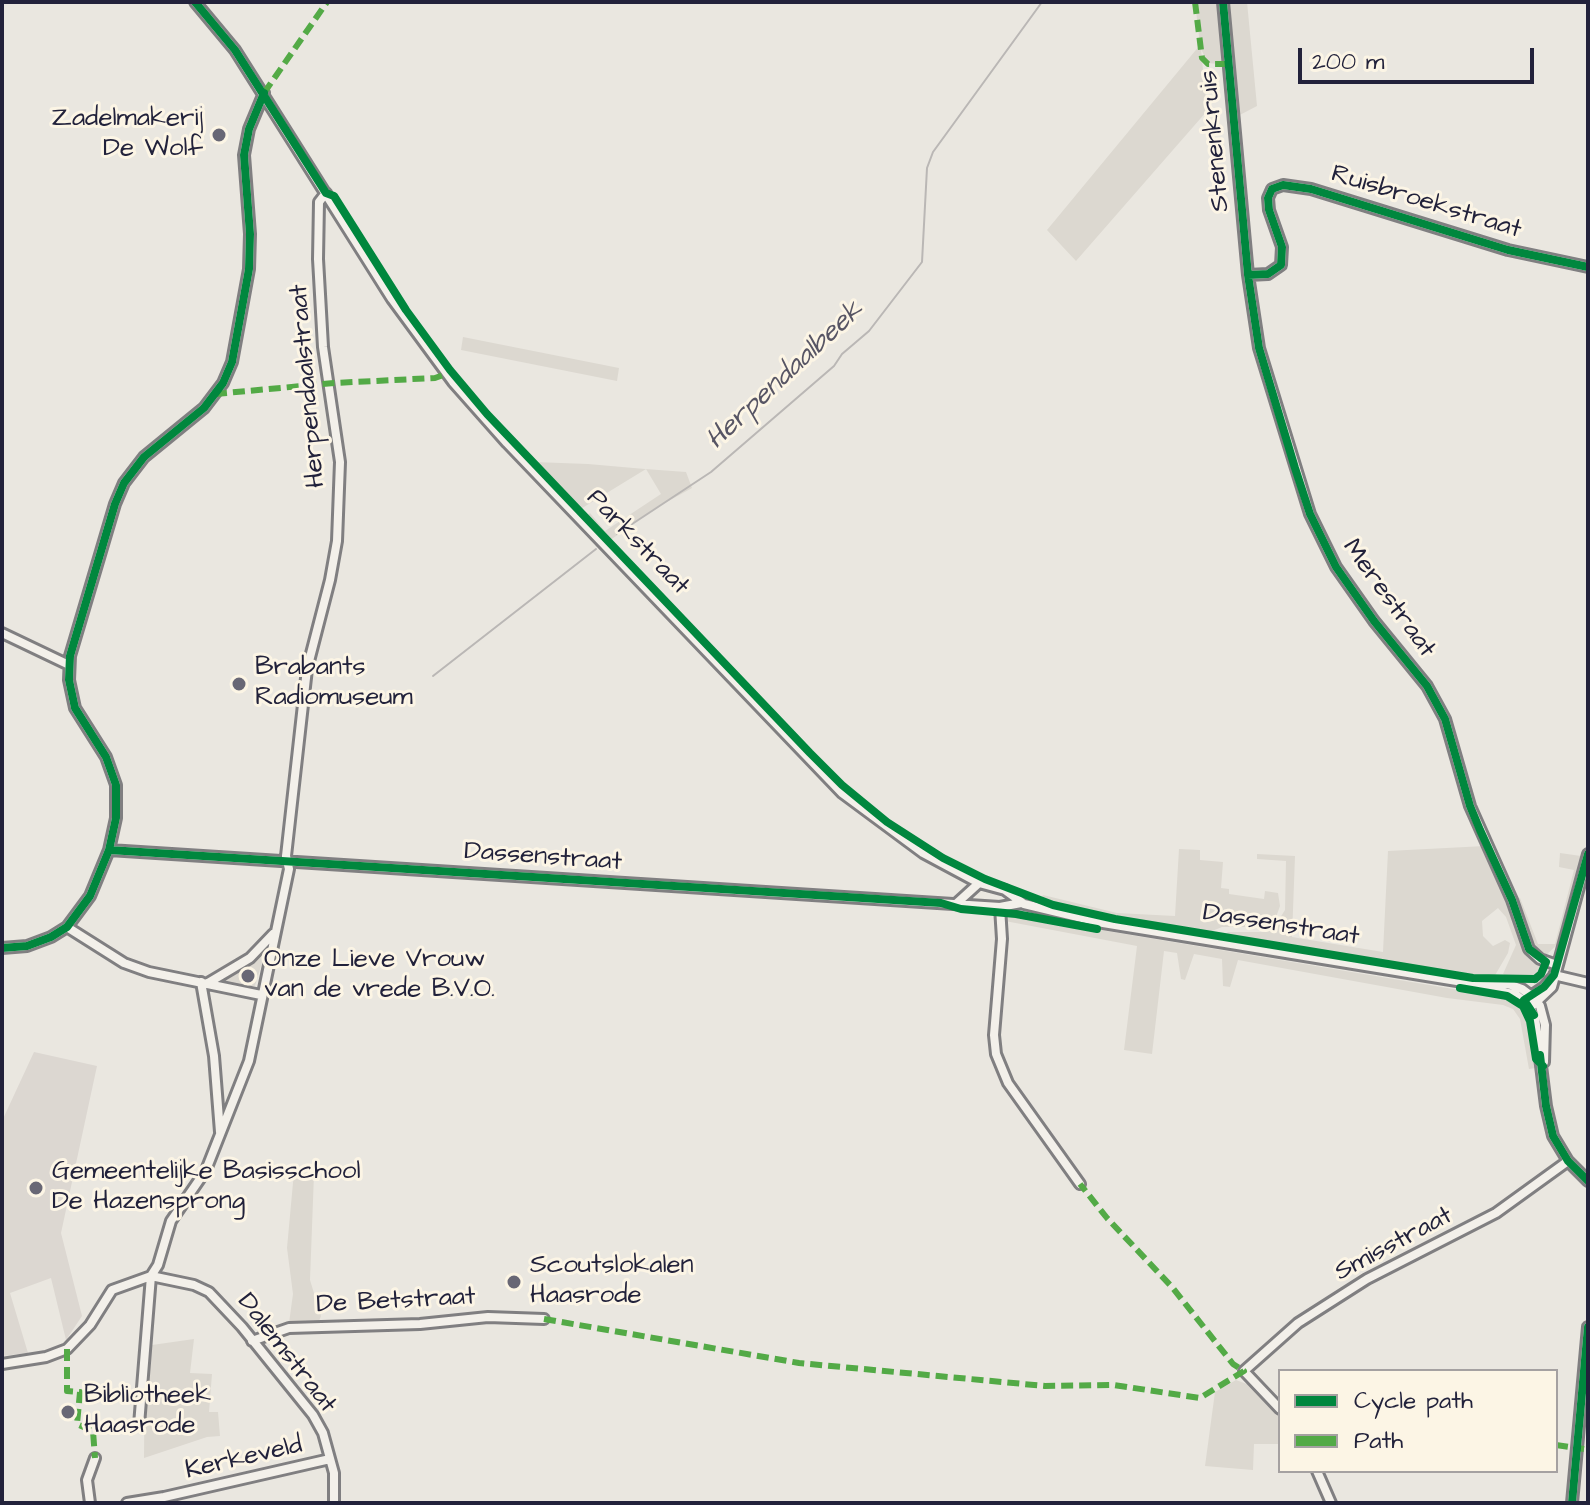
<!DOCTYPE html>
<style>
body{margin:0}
#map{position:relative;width:1590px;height:1505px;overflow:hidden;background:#eae7e0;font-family:"Architects Daughter",sans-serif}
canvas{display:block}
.frame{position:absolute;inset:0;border:4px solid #22223b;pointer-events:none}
.legend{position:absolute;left:1278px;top:1369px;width:280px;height:104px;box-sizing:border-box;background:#fcf5e5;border:2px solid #a5a1a1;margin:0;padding:10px 14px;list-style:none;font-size:24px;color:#22223b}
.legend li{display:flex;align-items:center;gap:16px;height:40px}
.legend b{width:40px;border:2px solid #a5a1a1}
.scale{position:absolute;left:1298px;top:48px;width:236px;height:36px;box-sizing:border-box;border:4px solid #22223b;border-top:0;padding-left:10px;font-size:24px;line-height:28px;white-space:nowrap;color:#22223b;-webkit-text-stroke:6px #fcf5e5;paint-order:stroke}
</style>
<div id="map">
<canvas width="1590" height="1505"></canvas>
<div class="frame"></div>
<ul class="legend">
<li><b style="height:10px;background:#00873e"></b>Cycle path</li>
<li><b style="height:10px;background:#53aa46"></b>Path</li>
</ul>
<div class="scale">200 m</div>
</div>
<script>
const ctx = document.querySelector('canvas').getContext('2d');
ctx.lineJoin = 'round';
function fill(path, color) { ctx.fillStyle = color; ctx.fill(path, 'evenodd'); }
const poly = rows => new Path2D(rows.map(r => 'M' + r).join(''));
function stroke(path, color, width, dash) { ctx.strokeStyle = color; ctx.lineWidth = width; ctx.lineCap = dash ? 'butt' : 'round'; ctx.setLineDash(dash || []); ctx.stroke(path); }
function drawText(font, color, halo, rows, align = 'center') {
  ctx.font = font + ' "Architects Daughter",sans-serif'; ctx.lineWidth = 6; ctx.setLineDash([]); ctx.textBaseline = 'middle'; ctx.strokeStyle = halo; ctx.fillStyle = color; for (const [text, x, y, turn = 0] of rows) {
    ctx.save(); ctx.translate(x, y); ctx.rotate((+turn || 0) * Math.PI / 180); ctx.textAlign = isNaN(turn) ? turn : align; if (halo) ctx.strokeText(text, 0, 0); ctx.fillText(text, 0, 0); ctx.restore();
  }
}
const built = poly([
 [34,1052,97,1066,61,1233,82,1316,66,1340,51,1278,10,1293,28,1353,2,1356,2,1121]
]);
const green = poly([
 [1195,2,1247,2,1257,106,1234,118,1229,65,1208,63,1201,49,1207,111,1076,261,1047,230,1200,45],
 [463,337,619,368,617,381,461,350],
 [534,462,588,464,645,469,686,472,692,488,654,509,609,541,586,516,590,513,605,531,661,494,646,469,579,510],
 [1485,846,1510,901,1530,956,1542,964,1535,976,1506,976,1503,974,1516,945,1506,917,1498,908,1482,921,1483,936,1493,946,1505,940,1510,943,1508,953,1494,977,1431,970,1223,936,1228,932,1263,932,1278,921,1285,910,1286,861,1257,859,1257,854,1295,856,1292,937,1383,952,1388,851],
 [1179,849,1200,850,1200,860,1223,862,1221,888,1229,889,1229,894,1264,899,1265,891,1278,893,1280,906,1276,917,1262,927,1222,927,1207,933,1116,918,1041,900,1043,895,1117,913,1175,916],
 [1560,853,1581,856,1558,944,1544,957,1532,948,1515,899,1520,898,1538,944,1555,944,1574,870,1559,867],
 [1005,914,1507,998,1521,1006,1526,1013,1536,1068,1529,1069,1520,1019,1513,1009,1503,1005,1447,998,1238,960,1230,987,1223,986,1222,959,1194,954,1185,980,1181,979,1177,953,1164,951,1152,1054,1124,1050,1137,946,1005,921],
 [263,949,266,949,255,986,247,988,222,982],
 [294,1172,314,1174,310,1280,321,1316,319,1321,289,1323,293,1294,287,1248],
 [194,1339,190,1373,212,1374,209,1412,218,1412,220,1436,207,1437,144,1458,145,1346],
 [1236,1380,1255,1387,1280,1413,1280,1444,1254,1444,1253,1470,1205,1466,1215,1392]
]);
const stream = poly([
 [617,534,711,472,834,366,842,354,869,331,922,262,927,168,933,152,1042,2],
 [433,676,596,549]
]);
const minor = poly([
 [195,2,235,50,392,299,453,382,507,443,842,793,923,853,979,883,1005,890,1024,904,1103,923,1469,983,1516,995,1528,1004,1535,1017,1546,1106,1553,1136,1568,1161,1588,1181],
 [1223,2,1248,275,1259,348,1310,514,1336,567,1374,621,1427,686,1445,719,1470,806,1512,900,1529,949,1540,959,1557,965],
 [1248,275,1268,274,1281,265,1282,247,1269,210,1268,198,1272,189,1283,185,1311,189,1508,250,1588,267],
 [2,633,69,665],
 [109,850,1000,907,1021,903],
 [957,903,979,883],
 [1000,907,1002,939,994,1035,996,1054,1008,1083,1080,1184],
 [67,927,124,963,149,972,261,995],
 [2,948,27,946,51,937,67,927,90,896,109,850,116,818,116,785,106,757,75,708,69,680,70,656,115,504,124,483,144,457,204,408,223,383,232,362,249,269,250,234,244,155,249,129,264,93],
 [1554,975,1588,983],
 [201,982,214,1056,220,1132],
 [208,983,250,958,273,934],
 [1478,983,1508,984,1522,989,1534,998,1540,1006,1545,1025,1544,1062],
 [1528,998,1544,987,1554,976],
 [1531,1007,1552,987,1588,854],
 [151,1276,194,1285,209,1292,242,1327,313,1415,323,1433,334,1473,334,1503],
 [252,1341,289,1328,420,1324,488,1317,544,1319],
 [2,1364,46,1357,67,1349,90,1325,112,1290,151,1276,158,1265,171,1221,206,1170,249,1061,289,869,286,856,307,669,330,580,337,541,340,462,323,347,318,259,319,202,326,193],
 [1280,1409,1244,1371,1298,1323,1367,1279,1496,1213,1568,1161],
 [139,1425,151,1276],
 [1317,1471,1331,1503],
 [90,1503,87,1480,95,1458],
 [127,1503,164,1497,330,1459],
 [1572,1503,1588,1327]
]);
const quiet = poly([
 [1195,2,1202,58,1208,64,1229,64],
 [264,93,327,2],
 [215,394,334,383,435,378,446,374],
 [544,1319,799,1363,1045,1386,1114,1385,1200,1398,1244,1371,1233,1364,1172,1287,1107,1218,1080,1184],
 [67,1349,67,1391,80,1392,77,1424,93,1431,95,1458],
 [1556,1445,1584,1449]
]);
const cycleway = poly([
 [195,2,235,50,326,193,334,196,406,310,450,370,487,414,810,753,842,785,887,822,943,858,985,879,1053,905,1115,919,1473,978,1535,979],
 [1223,2,1248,275,1259,348,1295,468,1310,514,1336,567,1374,621,1427,686,1445,719,1470,806,1480,830,1512,900,1529,949,1546,962,1541,974,1535,979],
 [1248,275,1268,274,1281,265,1282,247,1269,210,1268,198,1272,189,1283,185,1311,189,1508,250,1588,267],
 [109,850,941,903,961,909,1016,914,1097,929],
 [2,948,27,946,51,937,67,927,90,896,109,850,116,818,116,785,106,757,75,708,69,680,70,656,115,504,124,483,144,457,204,408,223,383,232,362,249,269,250,234,244,155,249,129,264,93],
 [1460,988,1507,996,1523,1006,1530,1021,1536,1059,1543,1066],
 [1534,1015,1524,1000,1544,987,1554,975,1588,854],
 [1540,1055,1546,1106,1553,1136,1568,1161,1588,1181],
 [1572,1503,1588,1327]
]);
const markers = [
 [219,135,8,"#686775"],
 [239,684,8,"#686775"],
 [248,976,8,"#686775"],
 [36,1188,8,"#686775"],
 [514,1282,8,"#686775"],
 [68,1412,8,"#686775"]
];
const poiNames = [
 ["Zadelmakerij",203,120,"right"],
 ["De Wolf",203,150,"right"],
 ["Brabants",255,669],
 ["Radiomuseum",255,699],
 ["Onze Lieve Vrouw",264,961],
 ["van de vrede B.V.O.",264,991],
 ["Gemeentelijke Basisschool",52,1173],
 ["De Hazensprong",52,1203],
 ["Scoutslokalen",530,1267],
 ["Haasrode",530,1297],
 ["Bibliotheek",84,1397],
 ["Haasrode",84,1427]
];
const streetNames = [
 ["Stenenkruis",1216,141,-95],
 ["Ruisbroekstraat",1426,203,17],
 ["Herpendaalstraat",309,386,-95],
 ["Parkstraat",637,543,46],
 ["Merestraat",1388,599,54],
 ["Dassenstraat",543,858,4],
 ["Dassenstraat",1281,926,9],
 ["Smisstraat",1394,1245,-28],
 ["De Betstraat",396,1302,-3],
 ["Dalemstraat",286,1354,52],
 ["Kerkeveld",244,1459,-13]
];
const waterNames = [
 ["Herpendaalbeek",786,376,-43]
];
fill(built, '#dcd7d1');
fill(green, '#dcd8d0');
stroke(stream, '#bab7b5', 2);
stroke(minor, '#807f81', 14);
stroke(minor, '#f3f0ea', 8);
stroke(quiet, '#53aa46', 6, [12, 6]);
stroke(cycleway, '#00873e', 8);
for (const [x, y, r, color] of markers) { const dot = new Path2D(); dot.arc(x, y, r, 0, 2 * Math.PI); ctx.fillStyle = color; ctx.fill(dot); stroke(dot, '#fcf5e5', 3); }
drawText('26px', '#22223b', '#fcf5e5', poiNames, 'left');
drawText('26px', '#22223b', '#fcf5e5', streetNames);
drawText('italic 28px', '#575564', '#fcf5e5', waterNames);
</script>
